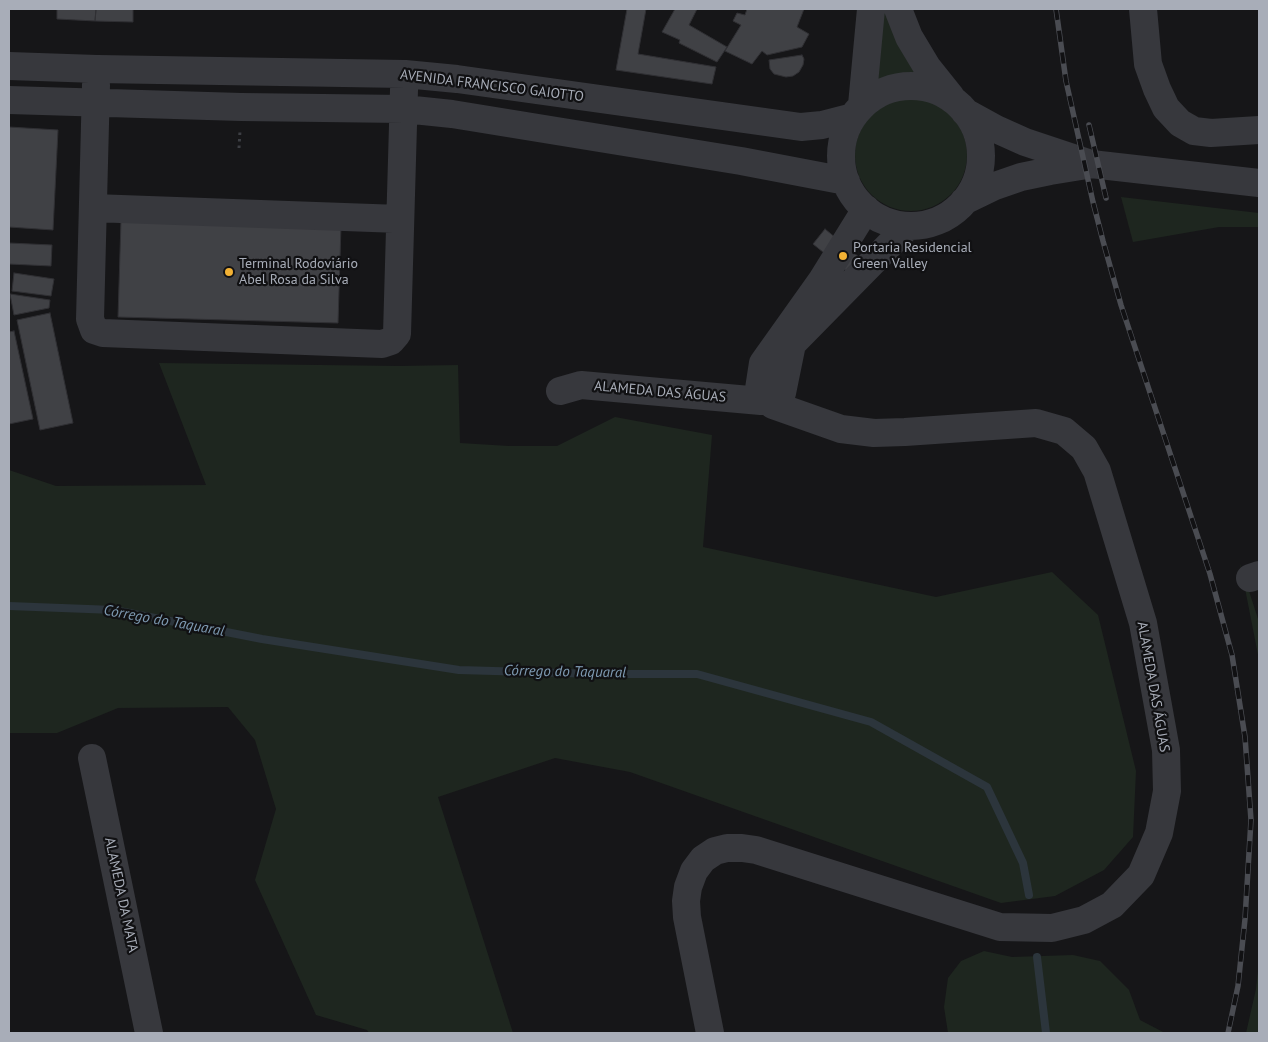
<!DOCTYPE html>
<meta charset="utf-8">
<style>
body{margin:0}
#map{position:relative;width:1268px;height:1042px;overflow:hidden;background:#161618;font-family:"PT Sans",sans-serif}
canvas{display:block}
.frame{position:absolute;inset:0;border:10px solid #a8adb8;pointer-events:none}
</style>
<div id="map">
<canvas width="1268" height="1042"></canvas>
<div class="frame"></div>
</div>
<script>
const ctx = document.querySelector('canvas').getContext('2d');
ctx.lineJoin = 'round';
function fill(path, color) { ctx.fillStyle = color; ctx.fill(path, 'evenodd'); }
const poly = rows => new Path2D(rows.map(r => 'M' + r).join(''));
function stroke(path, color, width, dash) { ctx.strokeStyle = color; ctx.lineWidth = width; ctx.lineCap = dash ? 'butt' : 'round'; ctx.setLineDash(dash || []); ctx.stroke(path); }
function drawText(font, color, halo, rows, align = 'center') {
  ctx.font = font + ' "PT Sans",sans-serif'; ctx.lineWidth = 4.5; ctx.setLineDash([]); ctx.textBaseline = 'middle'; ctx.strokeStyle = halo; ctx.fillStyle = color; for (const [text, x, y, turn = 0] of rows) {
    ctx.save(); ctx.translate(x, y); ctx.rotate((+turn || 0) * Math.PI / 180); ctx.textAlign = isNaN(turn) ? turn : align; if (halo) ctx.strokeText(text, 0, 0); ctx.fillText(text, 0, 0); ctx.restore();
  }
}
const green = poly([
 [882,9,890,9,920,72,891,80,875,86],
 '855 155a56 56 0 1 1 112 0a56 56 0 1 1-112 0Z',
 [1121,197,1259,213,1259,227,1219,227,1133,242],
 [159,363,399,366,458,365,460,443,509,446,557,446,615,417,712,435,703,547,936,597,1052,572,1098,615,1136,771,1133,837,1104,870,1055,896,1001,903,630,772,555,758,438,797,513,1033,369,1033,367,1030,316,1015,255,880,276,809,255,740,228,707,118,708,57,733,9,733,9,470,56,486,206,485],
 [1240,563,1259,622,1259,660],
 [984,951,1012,957,1073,955,1100,961,1129,990,1140,1020,1165,1033,948,1033,944,1007,948,978,961,961],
 [1259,962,1259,1033,1246,1033,1256,989]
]);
const stream = poly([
 [9,606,114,610,262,639,459,670,598,674,697,674,871,722,987,787,1023,863,1029,895],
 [1037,957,1046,1033]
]);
const building = poly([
 [57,9,96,9,95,21,57,19,57,9],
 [96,9,133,9,133,22,95,21,96,9],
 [627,9,646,9,638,54,716,67,712,84,616,70,627,9],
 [675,9,697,9,689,25,727,47,717,62,679,43,680,40,662,32,675,9],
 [747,9,804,9,797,27,809,34,802,47,767,55,762,51,752,64,725,51,741,25,733,21,737,13,745,15,747,9],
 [802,55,804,59,803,65,799,72,793,76,786,77,774,74,770,69,769,60,802,55],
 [9,127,58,130,53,230,9,227,9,127],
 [121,221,341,226,338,323,118,317,121,221],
 [825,229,866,263,854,277,813,244,825,229],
 [9,243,52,245,51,266,9,264,9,243],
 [14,273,54,279,51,296,12,291,14,273],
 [10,294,50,300,49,308,14,315,10,294],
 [50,313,73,423,40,430,17,320,50,313],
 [14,331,33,419,9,424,9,332,14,331]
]);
const path = poly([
 [239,148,240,131]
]);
const minor = poly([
 [898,9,909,37,927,67,951,97],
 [1143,9,1148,64,1157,89,1166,108,1180,123,1194,131,1211,133,1259,130],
 [9,66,97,69,405,74,457,79,801,127,822,125,853,117],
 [96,85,90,319,94,330,103,333,382,344,391,341,397,334,404,90],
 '841 156a70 70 0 1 1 140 0a70 70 0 1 1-140 0Z',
 [9,100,241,107,404,109,452,114,741,161,846,181],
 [862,105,871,9],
 [965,112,996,129,1025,142,1091,164,1259,183],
 [964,201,995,186,1021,177,1050,171,1087,165],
 [93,208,400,219],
 [759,389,763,363,822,280,866,209],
 [560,391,581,385,761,401],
 [782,393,792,344,908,226],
 [1250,578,1259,575],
 [92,758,149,1033],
 [710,1033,687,917,686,901,688,887,694,871,703,859,715,851,727,848,742,848,756,850,1000,927,1052,928,1084,920,1112,905,1141,875,1159,833,1167,791,1166,750,1143,623,1097,471,1084,448,1064,431,1036,423,905,432,874,433,841,429,773,405]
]);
const rail = poly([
 [1056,9,1066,81,1093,202,1103,241,1121,305,1210,574,1232,655,1245,737,1251,820,1245,919,1238,986,1228,1033],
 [1089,125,1106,198]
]);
const markers = [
 [843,256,5,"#f2b134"],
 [229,272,5,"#f2b134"]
];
const streetNames = [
 ["AVENIDA FRANCISCO GAIOTTO",492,86,7],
 ["ALAMEDA DAS ÁGUAS",660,392,5],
 ["ALAMEDA DAS ÁGUAS",1153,687,80],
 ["ALAMEDA DA MATA",121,895,78]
];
const poiNames = [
 ["Portaria Residencial",853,248],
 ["Green Valley",853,264],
 ["Terminal Rodoviário",239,264],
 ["Abel Rosa da Silva",239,280]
];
const waterNames = [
 ["Córrego do Taquaral",164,621,10],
 ["Córrego do Taquaral",565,672,1]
];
fill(green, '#1e261f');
stroke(stream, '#2c353c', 8);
fill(building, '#404145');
stroke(building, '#303034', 1);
stroke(path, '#3d3f44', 3, [2.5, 4]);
stroke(minor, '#37383d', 28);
stroke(rail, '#4a4c52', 5.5);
stroke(rail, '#111113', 4, [11]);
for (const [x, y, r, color] of markers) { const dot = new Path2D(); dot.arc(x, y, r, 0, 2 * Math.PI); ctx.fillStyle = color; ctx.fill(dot); stroke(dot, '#111113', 2); }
drawText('14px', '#a8adb8', '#111113', streetNames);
drawText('14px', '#a8adb8', '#111113', poiNames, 'left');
drawText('italic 15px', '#7f9bb3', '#111113', waterNames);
</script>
